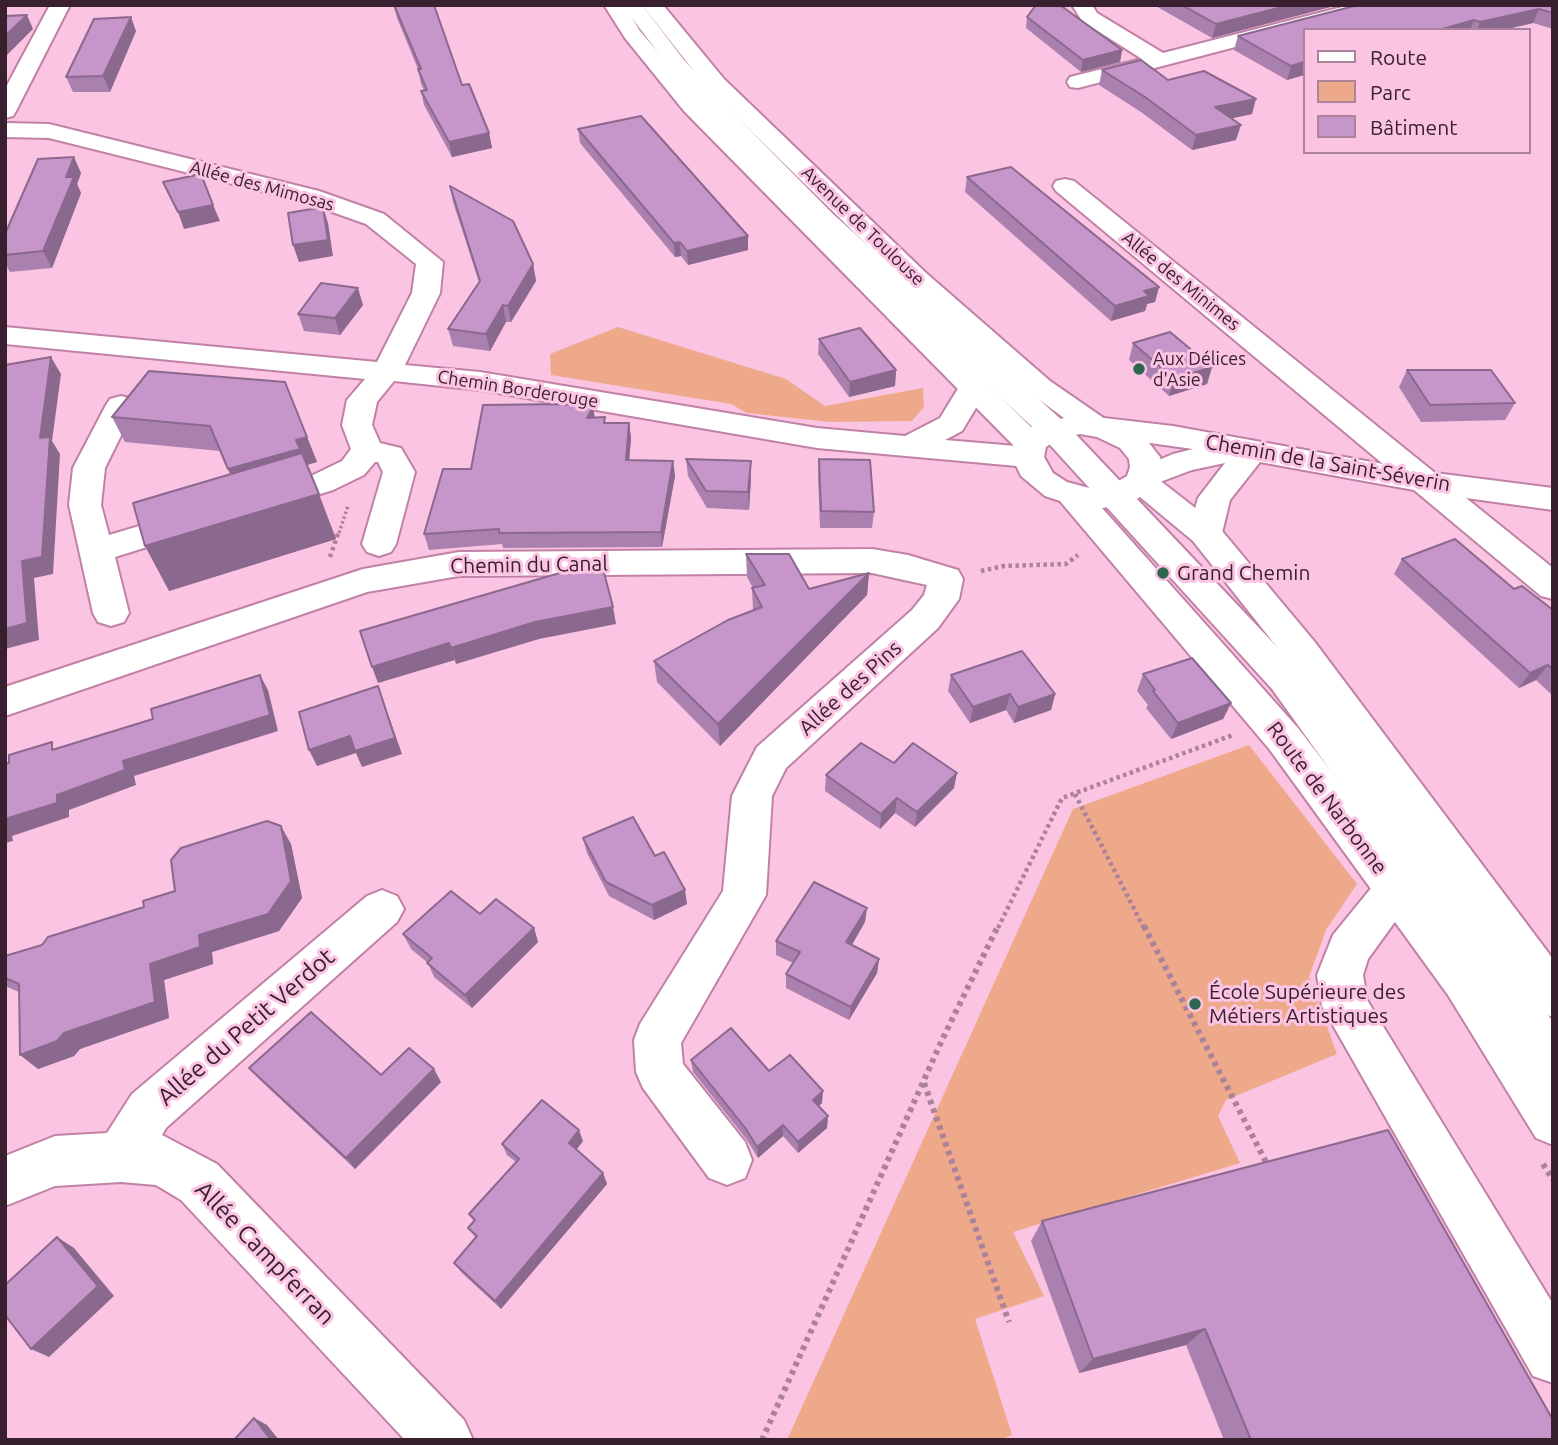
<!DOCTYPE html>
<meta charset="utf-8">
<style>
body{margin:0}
#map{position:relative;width:1558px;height:1445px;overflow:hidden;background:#fbc4e3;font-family:Ubuntu,sans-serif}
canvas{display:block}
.frame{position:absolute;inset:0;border:7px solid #39202f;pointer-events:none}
.legend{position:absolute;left:1303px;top:28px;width:228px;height:126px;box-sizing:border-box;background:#fbc4e3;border:2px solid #ad829b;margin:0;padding:9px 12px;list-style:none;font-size:21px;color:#39202f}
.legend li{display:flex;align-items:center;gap:14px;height:35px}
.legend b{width:35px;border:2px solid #ad829b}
</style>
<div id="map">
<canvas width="1558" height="1445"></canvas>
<div class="frame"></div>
<ul class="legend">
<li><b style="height:9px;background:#fff"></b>Route</li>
<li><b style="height:19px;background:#eea88a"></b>Parc</li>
<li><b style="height:19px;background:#c695ca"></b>Bâtiment</li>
</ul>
</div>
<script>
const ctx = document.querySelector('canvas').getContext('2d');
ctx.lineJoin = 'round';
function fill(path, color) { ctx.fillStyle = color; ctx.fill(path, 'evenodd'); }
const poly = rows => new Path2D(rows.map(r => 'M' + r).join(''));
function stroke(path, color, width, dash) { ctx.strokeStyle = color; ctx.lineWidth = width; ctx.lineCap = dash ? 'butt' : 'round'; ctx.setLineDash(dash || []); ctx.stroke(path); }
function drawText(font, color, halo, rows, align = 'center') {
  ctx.font = font + ' Ubuntu,sans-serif'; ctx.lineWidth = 6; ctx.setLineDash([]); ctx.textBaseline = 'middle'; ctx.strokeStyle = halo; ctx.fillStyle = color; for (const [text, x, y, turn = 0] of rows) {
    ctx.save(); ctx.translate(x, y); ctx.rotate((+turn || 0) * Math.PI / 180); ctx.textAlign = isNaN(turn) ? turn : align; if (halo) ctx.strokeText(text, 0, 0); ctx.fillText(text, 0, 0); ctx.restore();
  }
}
const green = poly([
 [618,327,786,379,825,406,923,388,924,407,912,421,830,422,747,413,731,404,551,375,550,354],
 [1249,745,1357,884,1326,930,1309,977,1337,1054,1226,1100,1218,1116,1240,1163,1013,1232,1044,1296,975,1319,1012,1435,1000,1440,787,1440,1073,809]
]);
const pathFar2 = poly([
 [339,533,348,506]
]);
const pathFar1 = poly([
 [330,557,339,531],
 [981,571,1004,566,1066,564,1078,555],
 [1075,794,1144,928],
 [998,928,1062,798,1233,735]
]);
const path = poly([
 [1144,926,1268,1166],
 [924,1083,1009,1322],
 [1543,1164,1553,1180],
 [762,1440,942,1040,998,926]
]);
const minor = poly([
 [50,5,70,5,16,111,13,116,5,118,5,89,50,5],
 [622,5,642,5,684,60,730,110,833,214,1064,422,1298,669,1406,810,1553,1022,1553,1086,1536,1079,1415,894,1368,959,1363,975,1367,1000,1553,1304,1553,1383,1533,1376,1322,1006,1317,975,1333,935,1381,876,1396,870,1401,872,1376,834,1272,689,1042,436,815,224,714,120,670,68,622,5],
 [1072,5,1092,5,1097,13,1163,53,1350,5,1384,5,1381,9,1078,88,1070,87,1067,82,1070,77,1142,59,1082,21,1072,5],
 [5,123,49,124,319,191,384,214,443,262,440,293,405,365,480,372,817,428,905,436,940,418,962,382,973,379,984,382,988,388,962,431,945,440,1028,447,1039,450,1044,457,1039,464,1028,467,817,448,480,390,394,381,377,402,372,425,380,443,401,448,415,472,396,544,391,552,379,556,367,552,362,544,383,472,378,462,375,462,364,475,333,490,276,508,264,511,252,508,248,500,252,492,311,476,342,461,351,449,342,425,347,400,365,379,5,344,5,327,377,362,412,293,416,264,366,224,301,201,49,138,5,137,5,123],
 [1065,179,1074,181,1435,473,1553,488,1553,510,1466,498,1553,568,1553,599,1541,596,1414,490,1260,462,1230,500,1222,533,1217,541,1205,544,1193,541,1188,533,1198,498,1225,463,1192,470,1144,488,1133,485,1128,478,1133,471,1173,454,1193,449,1093,435,1089,428,1093,421,1104,418,1173,426,1383,464,1056,191,1053,186,1056,181,1065,179],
 [121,396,132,399,136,405,105,468,101,505,109,535,193,510,205,513,210,521,205,529,115,557,129,613,124,622,111,626,98,622,93,613,69,505,73,468,106,405,110,399,121,396],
 [872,549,908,555,958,570,963,579,959,599,938,628,786,768,772,796,766,895,681,1043,683,1064,745,1142,752,1160,745,1178,727,1185,709,1178,643,1088,636,1072,634,1040,640,1024,723,891,732,796,757,747,912,610,924,595,927,585,872,573,459,576,367,592,5,716,5,687,363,569,459,552,872,549],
 [382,890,397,896,404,909,397,922,166,1128,162,1135,217,1164,464,1420,473,1440,405,1440,181,1200,156,1185,121,1182,55,1186,5,1206,5,1156,55,1136,107,1133,132,1094,367,896,382,890]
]);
const major = poly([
 [604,5,624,5,640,31,700,101,1031,427,1064,418,1030,393,908,285,708,89,642,5,663,5,724,79,926,273,1050,381,1105,419,1142,434,1160,457,1162,467,1158,479,1217,525,1314,641,1553,959,1553,1017,1537,1011,1288,661,1193,541,1140,497,1129,504,1102,508,1298,728,1480,965,1553,1077,1553,1145,1536,1138,1448,995,1270,750,1060,501,1045,496,1021,476,1012,457,1015,447,684,111,625,38,604,5],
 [1080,434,1097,437,1120,448,1129,459,1130,467,1127,476,1110,486,1089,488,1067,482,1053,473,1044,457,1046,447,1060,437,1080,434]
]);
const wall = poly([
 [394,5,462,85,489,133,492,148,452,157,424,105,421,91,424,90,421,84,418,69,397,18],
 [1154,5,1338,5,1212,38],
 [1553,5,1553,29,1533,23,1503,30,1304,30,1304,75,1287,80,1234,50,1238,36],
 [1027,17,1122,50,1120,62,1081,72,1026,28],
 [136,31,110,92,73,92,66,77],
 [1102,70,1252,114,1231,118,1236,140,1192,150,1141,112,1099,85],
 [578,129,748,250,688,265,681,256,675,257,580,143],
 [81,173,77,184,81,193,52,268,10,272,5,263,5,234],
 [967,177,1159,287,1155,302,1147,304,1145,311,1111,321,965,192],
 [450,186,533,264,536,281,511,322,506,322,490,351,453,346,448,329,479,282,453,202],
 [363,305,340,335,304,331,298,314],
 [819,339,896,370,895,386,849,397,818,354],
 [1133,343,1212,367,1207,384,1169,396,1129,360],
 [1407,370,1515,403,1505,420,1421,422,1399,387],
 [149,371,307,437,317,462,307,465,336,539,169,591,230,474,220,451,125,442,112,417],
 [593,407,595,418,606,423,629,423,631,438,629,460,673,461,675,476,662,547,503,548,502,544,429,550,424,534,471,469],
 [686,459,751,461,751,478,749,510,707,508,688,476],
 [819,459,874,512,872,528,820,528,818,476],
 [746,554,809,589,869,573,867,595,720,746,657,682,654,661,753,610,752,588,753,588,747,577],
 [1402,559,1514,589,1553,610,1553,696,1536,680,1519,688,1394,574],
 [1143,674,1231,703,1223,719,1171,739,1146,708,1148,705,1137,691],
 [951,675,1055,694,1051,710,1014,723,1006,710,970,723,948,691],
 [894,763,954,788,915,827,895,813,880,829,825,791,826,775],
 [583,838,655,856,687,904,654,920,609,896,587,853],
 [291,844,302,898,279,931,212,952,213,964,164,980,169,1018,80,1049,74,1056,38,1069,19,992,5,986,5,956,42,945,144,907,175,891],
 [480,914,534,928,538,942,472,1008,434,977,428,963,411,949,403,934],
 [865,922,852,945,879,959,877,973,849,1020,786,988,786,974,793,963,776,955,776,941],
 [691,1060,769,1071,822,1103,819,1106,828,1116,827,1128,798,1153,783,1136,758,1158,747,1140,693,1072],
 [249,1068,381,1075,441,1082,355,1169,260,1080],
 [583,1141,576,1150,603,1173,607,1184,501,1309,461,1272,454,1263,476,1238,468,1228,474,1221,469,1214,516,1162,507,1155,502,1144],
 [1042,1221,1553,1440,1224,1440,1186,1345,1079,1373,1031,1241]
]);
const shadedWall = poly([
 [1290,5,1338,5,1212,38,1216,24],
 [1539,9,1533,23,1503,30,1477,30,1480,22],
 [27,15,33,29,5,57,5,36],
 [131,17,136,31,110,92,103,76],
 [1474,20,1470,30,1439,30],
 [1122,50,1120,62,1081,72,1083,60],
 [1304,62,1304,75,1287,80,1291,66],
 [1256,99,1252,114,1211,123,1215,107],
 [1241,125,1236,140,1192,150,1196,135],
 [489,133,492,148,452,157,449,142],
 [74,157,81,173,77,184,81,193,52,268,43,251,66,177],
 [213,205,220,221,184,229,178,212],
 [323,207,328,223,333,256,299,262,293,245],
 [748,236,748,250,688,265,687,251],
 [680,242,681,256,675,257,674,243],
 [533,264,536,281,511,322,508,306],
 [1159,287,1155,302,1147,304,1145,311,1111,321,1115,306,1144,291],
 [358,288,363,305,340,335,335,318],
 [503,305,506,322,490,351,486,334],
 [51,357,61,374,52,441,60,454,53,574,34,578,39,640,5,649,5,629,22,561],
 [1212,367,1207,384,1169,396,1174,379],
 [896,370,895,386,849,397,850,382],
 [593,407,595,422,587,418],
 [629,423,631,438,628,475,626,460],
 [307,437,317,462,306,465,239,494,228,469,296,440],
 [673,461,675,476,662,547,661,532],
 [751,461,751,478,749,510,748,492],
 [319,494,336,539,169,591,145,546],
 [869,573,867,595,720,746,718,724],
 [613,607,616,624,539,639,456,664,451,648,535,622],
 [449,643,455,660,378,683,372,667],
 [1548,665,1536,680,1519,688,1530,673],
 [260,675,268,690,278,731,134,776,136,785,69,810,69,817,12,836,13,841,5,843,5,819,57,795,123,761],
 [378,686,402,754,362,767,356,753,317,766,309,750],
 [1010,694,1006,710,970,723,973,707],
 [1055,694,1051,710,1014,723,1018,707],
 [1231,703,1223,719,1171,739,1178,723],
 [957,773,954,788,915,827,917,812],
 [897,798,895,813,880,829,881,814],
 [281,826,291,844,302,898,279,931,212,952,213,964,164,980,169,1018,80,1049,74,1056,38,1069,20,1055,64,1033,150,964,199,935],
 [685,890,687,904,654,920,652,905],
 [867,908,865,922,845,956,846,942],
 [534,928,538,942,472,1008,465,995],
 [879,959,877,973,849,1020,851,1007],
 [434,1069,441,1082,355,1169,346,1158],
 [823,1091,822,1103,812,1112,813,1100],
 [828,1116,827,1128,798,1153,798,1142],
 [783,1125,783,1136,758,1158,757,1147],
 [579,1130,583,1141,573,1154,569,1143],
 [603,1173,607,1184,501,1309,495,1301],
 [57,1237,74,1248,114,1296,49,1357,31,1349],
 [1205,1329,1186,1345,1079,1373,1093,1359],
 [254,1418,267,1425,279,1440,271,1440]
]);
const building = poly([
 [394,5,434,5,462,85,469,84,489,133,449,142,421,91,427,90,418,69,421,69,394,5],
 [1036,5,1060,5,1122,50,1083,60,1027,17,1036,5],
 [1182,5,1290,5,1216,24,1182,5],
 [1358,5,1553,5,1553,13,1539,9,1480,22,1474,20,1439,30,1304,30,1304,62,1291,66,1238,36,1358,5],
 [27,15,5,36,5,16,27,15],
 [131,17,103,76,66,77,94,19,131,17],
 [1141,60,1168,80,1204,71,1256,99,1215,107,1241,125,1196,135,1145,97,1102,70,1141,60],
 [641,116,748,236,687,251,680,242,674,243,578,129,641,116],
 [74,157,66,177,74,177,43,251,5,255,5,234,38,159,74,157],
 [1011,167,1159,287,1144,291,1149,296,1115,306,967,177,1011,167],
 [201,174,213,205,178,212,163,182,201,174],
 [450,186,513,221,533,264,508,306,503,305,486,334,448,329,480,281,450,186],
 [323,207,328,240,293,245,288,213,323,207],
 [321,283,358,288,335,318,298,314,321,283],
 [860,328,896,370,850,382,819,339,860,328],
 [1170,332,1212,367,1174,379,1133,343,1170,332],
 [51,357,40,438,50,437,42,557,22,561,27,623,5,629,5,365,51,357],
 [1407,370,1491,370,1515,403,1430,405,1407,370],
 [149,371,285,382,307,437,296,440,300,449,228,469,210,426,112,417,149,371],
 [562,404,593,407,587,418,605,417,604,423,629,423,626,460,673,461,661,532,499,533,499,529,424,534,443,469,471,469,483,405,562,404],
 [302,453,319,494,145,546,133,503,302,453],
 [686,459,751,461,748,492,706,491,686,459],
 [819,459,870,460,874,512,821,511,819,459],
 [1455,539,1514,589,1522,586,1553,610,1553,670,1548,665,1530,673,1402,559,1455,539],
 [746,554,789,554,809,589,869,573,718,724,654,661,728,620,762,607,752,588,765,585,746,554],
 [601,561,613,607,535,622,451,648,449,643,372,667,360,631,601,561],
 [1022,651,1055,694,1018,707,1010,694,973,707,951,675,1022,651],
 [1192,658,1231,703,1178,723,1153,691,1155,690,1143,674,1192,658],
 [260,675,270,715,123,761,125,770,57,795,57,803,5,819,5,764,9,763,9,755,52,742,52,750,153,719,151,709,260,675],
 [378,686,395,738,355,751,350,736,309,750,299,712,378,686],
 [861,743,894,763,913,743,957,773,917,812,897,798,881,814,826,775,861,743],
 [633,817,655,856,664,852,685,890,652,905,606,882,583,838,633,817],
 [267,821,281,826,291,881,268,914,199,935,200,947,150,964,155,1002,64,1033,57,1041,20,1055,19,984,5,978,5,956,42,945,48,937,144,907,143,901,175,891,171,860,181,848,267,821],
 [814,882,867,908,846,942,879,959,851,1007,786,974,800,952,776,941,814,882],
 [451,891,480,914,496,899,534,928,465,995,427,963,432,958,403,934,451,891],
 [311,1012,381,1075,409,1048,434,1069,346,1158,249,1068,311,1012],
 [731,1028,769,1071,790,1055,823,1091,813,1100,828,1116,798,1142,783,1125,757,1147,746,1129,691,1060,731,1028],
 [542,1100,579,1130,569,1143,603,1173,495,1301,454,1263,477,1236,468,1228,475,1220,469,1214,519,1159,502,1144,542,1100],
 [1388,1130,1553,1420,1553,1440,1251,1440,1205,1329,1093,1359,1042,1221,1388,1130],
 [57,1237,98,1286,31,1349,5,1315,5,1285,57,1237],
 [254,1418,271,1440,234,1440,254,1418]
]);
const markers = [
 [1139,369,7,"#2d664f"],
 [1163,573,7,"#2d664f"],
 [1195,1004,7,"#2d664f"]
];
const farStreetnames = [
 ["Allée des Mimosas",262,186,15],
 ["Avenue de Toulouse",863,226,44],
 ["Allée des Minimes",1181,281,39],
 ["Chemin Borderouge",518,389,9]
];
const farPoinames = [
 ["Aux Délices",1153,359],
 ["d'Asie",1153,380]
];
const streetNames = [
 ["Chemin de la Saint-Séverin",1328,463,10],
 ["Chemin du Canal",529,565,-1],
 ["Allée des Pins",850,688,-42],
 ["Route de Narbonne",1327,798,53]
];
const poiNames = [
 ["Grand Chemin",1177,573],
 ["École Supérieure des",1209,992],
 ["Métiers Artistiques",1209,1016]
];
const nearStreetnames = [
 ["Allée du Petit Verdot",246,1027,-41],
 ["Allée Campferran",265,1253,46]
];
fill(green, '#eea88a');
stroke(minor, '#c181a6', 4);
stroke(major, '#c181a6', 4);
stroke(pathFar2, '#ac819a', 3.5, [2.5, 2.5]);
stroke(pathFar1, '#ac819a', 4.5, [3.5, 3.5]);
stroke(path, '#ac819a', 6, [4.5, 4.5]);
fill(minor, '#fff');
fill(major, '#fff');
fill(wall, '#aa80ae');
fill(shadedWall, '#8b688d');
fill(building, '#c695ca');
stroke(building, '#8b688d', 2);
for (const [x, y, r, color] of markers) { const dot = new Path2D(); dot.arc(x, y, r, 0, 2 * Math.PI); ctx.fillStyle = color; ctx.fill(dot); stroke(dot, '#fbc4e3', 2.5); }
drawText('18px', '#39202f', '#fbc4e3', farStreetnames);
drawText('18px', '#39202f', '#fbc4e3', farPoinames, 'left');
drawText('21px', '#39202f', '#fbc4e3', streetNames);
drawText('21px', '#39202f', '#fbc4e3', poiNames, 'left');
drawText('24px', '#39202f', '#fbc4e3', nearStreetnames);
</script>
